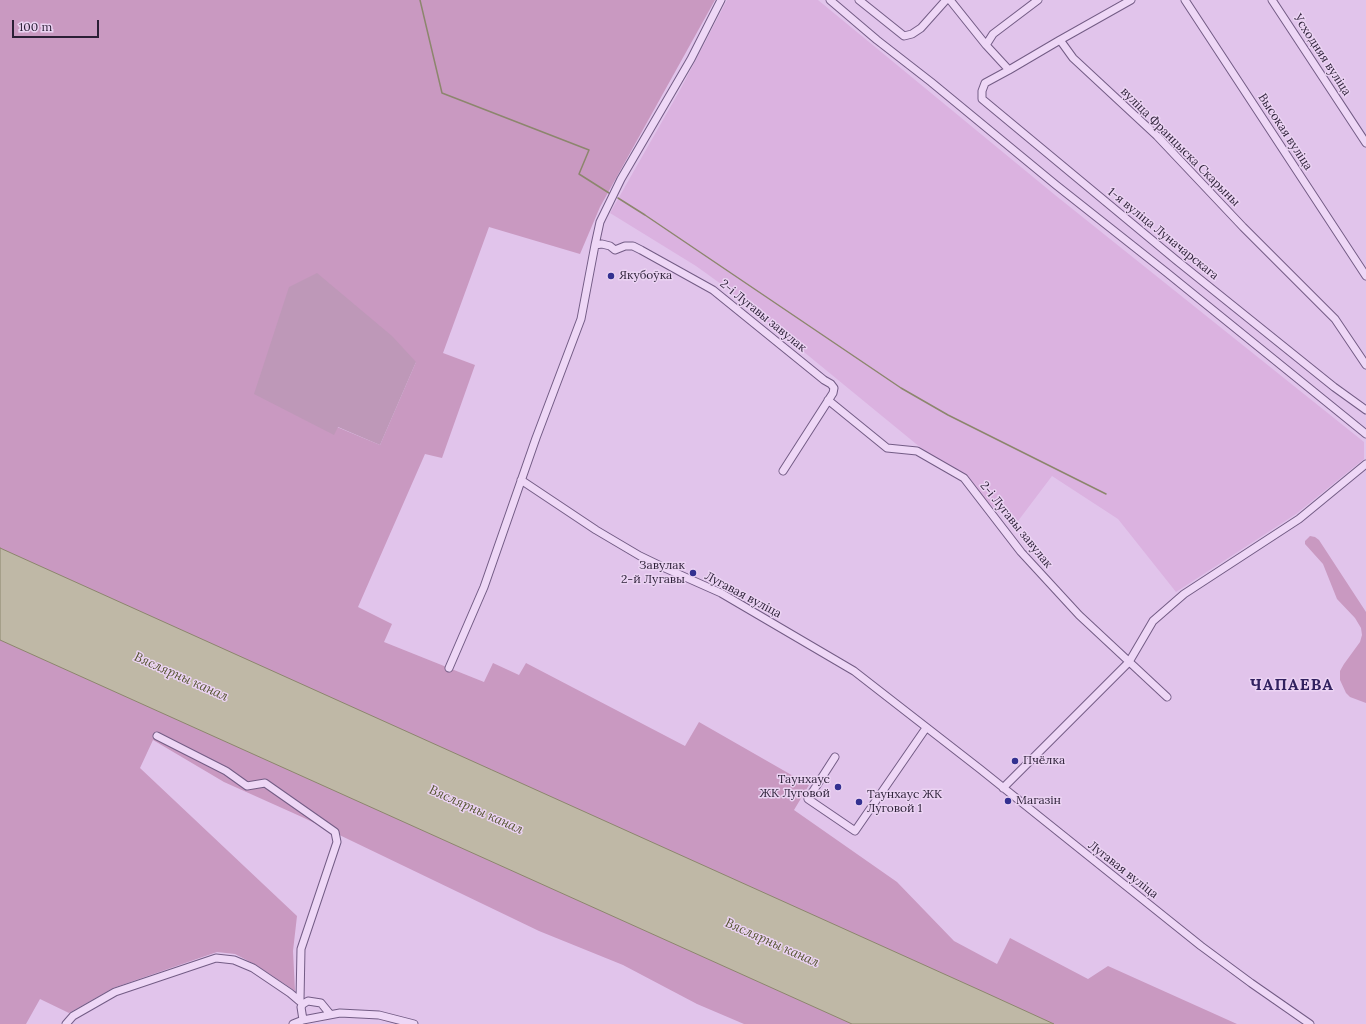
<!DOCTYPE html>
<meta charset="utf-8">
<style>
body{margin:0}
#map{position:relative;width:1366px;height:1024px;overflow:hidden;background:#e1c4eb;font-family:Lora,serif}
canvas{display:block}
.scale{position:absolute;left:12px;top:20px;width:87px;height:18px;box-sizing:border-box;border:2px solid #2b1f36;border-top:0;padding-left:5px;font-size:12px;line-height:14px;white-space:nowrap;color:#2b1f36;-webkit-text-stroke:3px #ebd3f3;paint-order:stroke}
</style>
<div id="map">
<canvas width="1366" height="1024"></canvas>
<div class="scale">100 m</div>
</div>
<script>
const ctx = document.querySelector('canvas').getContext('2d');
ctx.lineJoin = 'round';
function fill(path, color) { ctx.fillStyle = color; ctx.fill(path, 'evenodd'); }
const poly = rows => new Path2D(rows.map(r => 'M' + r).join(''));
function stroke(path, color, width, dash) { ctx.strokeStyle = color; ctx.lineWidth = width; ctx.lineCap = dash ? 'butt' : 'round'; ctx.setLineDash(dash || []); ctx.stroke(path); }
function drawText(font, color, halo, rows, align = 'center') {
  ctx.font = font + ' Lora,serif'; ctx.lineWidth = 3; ctx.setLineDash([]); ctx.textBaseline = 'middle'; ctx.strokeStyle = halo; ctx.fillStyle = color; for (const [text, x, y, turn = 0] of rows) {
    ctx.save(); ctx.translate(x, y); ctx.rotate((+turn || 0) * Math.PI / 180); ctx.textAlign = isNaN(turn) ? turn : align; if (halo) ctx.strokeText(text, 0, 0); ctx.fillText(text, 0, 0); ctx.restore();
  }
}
const farmland = poly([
 [727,0,818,0,1055,195,1364,442,1364,459,1296,514,1176,592,1118,519,1052,476,1015,525,721,284,696,266,610,213,680,90]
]);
const green = poly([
 [0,0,715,0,600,207,580,254,489,227,443,353,475,365,442,458,425,454,358,607,392,624,384,642,484,682,493,663,519,675,526,663,685,746,699,722,809,785,794,810,897,882,954,941,997,964,1010,938,1088,979,1108,966,1237,1024,744,1024,697,1004,623,965,539,931,302,817,224,782,153,740,140,768,297,916,293,951,295,991,256,965,235,954,217,952,113,988,69,1013,40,999,26,1024,0,1024],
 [416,362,380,445,337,427],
 [1310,536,1315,537,1319,540,1366,612,1366,703,1350,697,1346,693,1340,680,1340,671,1344,664,1360,642,1362,635,1361,628,1355,618,1337,599,1323,564,1305,544,1305,541]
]);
const cemetery = poly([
 [317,273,392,336,416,362,380,445,338,427,334,435,254,394,289,287]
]);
const water = poly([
 [0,548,984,992,1054,1024,852,1024,0,640,0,548]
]);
const stream = poly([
 [420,0,442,93,589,150,579,174,609,193],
 [618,198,645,215,901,388,948,415,1106,494]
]);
const minor = poly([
 [830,0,877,40,931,82,1056,185,1166,272,1366,434],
 [859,0,904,36,912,34,921,28,946,0],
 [950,0,986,45,1009,70,1060,40,1073,58,1157,136,1243,227,1335,319,1366,365],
 [1185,0,1366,276],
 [1272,0,1366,143],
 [1060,40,1131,0],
 [986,45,993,34,1038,0],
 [1009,70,985,83,982,91,982,99,1176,260,1334,387,1366,410],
 [595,245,602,244,610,246,615,250,625,246,633,246,641,250,713,290,824,380,831,384,834,388,833,393,783,471],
 [828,400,887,448,917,451,964,478,1021,552,1079,615,1167,697],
 [521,480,596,530,640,556,667,569,721,593,854,671,980,769,1201,946,1251,983,1310,1024],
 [449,668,484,587,536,438,581,319,595,245,600,222,621,179,691,59,721,0],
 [157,736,226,771,247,786,265,783,335,832,337,842,301,949,300,1000],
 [835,757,808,799,855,831,926,728],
 [1003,788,1129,662,1153,621,1184,594,1299,519,1366,464],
 [303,1020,301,1007,303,1004,308,1001,321,1003,330,1014],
 [66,1024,73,1016,115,992,216,958,234,960,253,968,290,993,303,1004],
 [293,1024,303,1020,340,1013,379,1015,414,1024]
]);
const markers = [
 [611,276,4,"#333090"],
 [693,573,4,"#333090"],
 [1015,761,4,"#333090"],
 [838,787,4,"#333090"],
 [1008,801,4,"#333090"],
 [859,802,4,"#333090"]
];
const streetNames = [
 ["Усходняя вуліца",1322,55,57],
 ["Высокая вуліца",1285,132,57],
 ["вуліца Францыска Скарыны",1180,147,45],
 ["1-я вуліца Луначарскага",1163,234,39],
 ["2-і Лугавы завулак",763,316,39],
 ["2-і Лугавы завулак",1016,525,51],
 ["Лугавая вуліца",743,595,28],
 ["Лугавая вуліца",1123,870,38]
];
const poiNames = [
 ["Якубоўка",619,276],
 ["Завулак",685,566,"right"],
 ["2-й Лугавы",685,580,"right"],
 ["Пчёлка",1023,761],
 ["Таунхаус",830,780,"right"],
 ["ЖК Луговой",830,794,"right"],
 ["Таунхаус ЖК",867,795],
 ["Луговой 1",867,809],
 ["Магазін",1016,801]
];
const waterNames = [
 ["Вяслярны канал",181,677,24],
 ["Вяслярны канал",476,810,24],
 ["Вяслярны канал",772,943,24]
];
const districtNames = [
 ["ЧАПАЕВА",1292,685]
];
fill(farmland, '#dbb2e0');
fill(green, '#c999c1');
fill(cemetery, '#be98b8');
fill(water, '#bfb8a6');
stroke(water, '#8c866d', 1);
stroke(stream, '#8c866d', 1.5);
stroke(minor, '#735c85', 9);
stroke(minor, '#eed7f6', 7);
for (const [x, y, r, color] of markers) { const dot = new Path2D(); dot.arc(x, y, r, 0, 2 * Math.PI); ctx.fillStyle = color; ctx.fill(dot); stroke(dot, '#ebd3f3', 1.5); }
drawText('12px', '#2b1f36', '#ebd3f3', streetNames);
drawText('12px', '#2b1f36', '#ebd3f3', poiNames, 'left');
drawText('italic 13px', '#54542f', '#ebd3f3', waterNames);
ctx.letterSpacing = '1px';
drawText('bold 16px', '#31215f', '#ebd3f3', districtNames);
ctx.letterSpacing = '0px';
</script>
